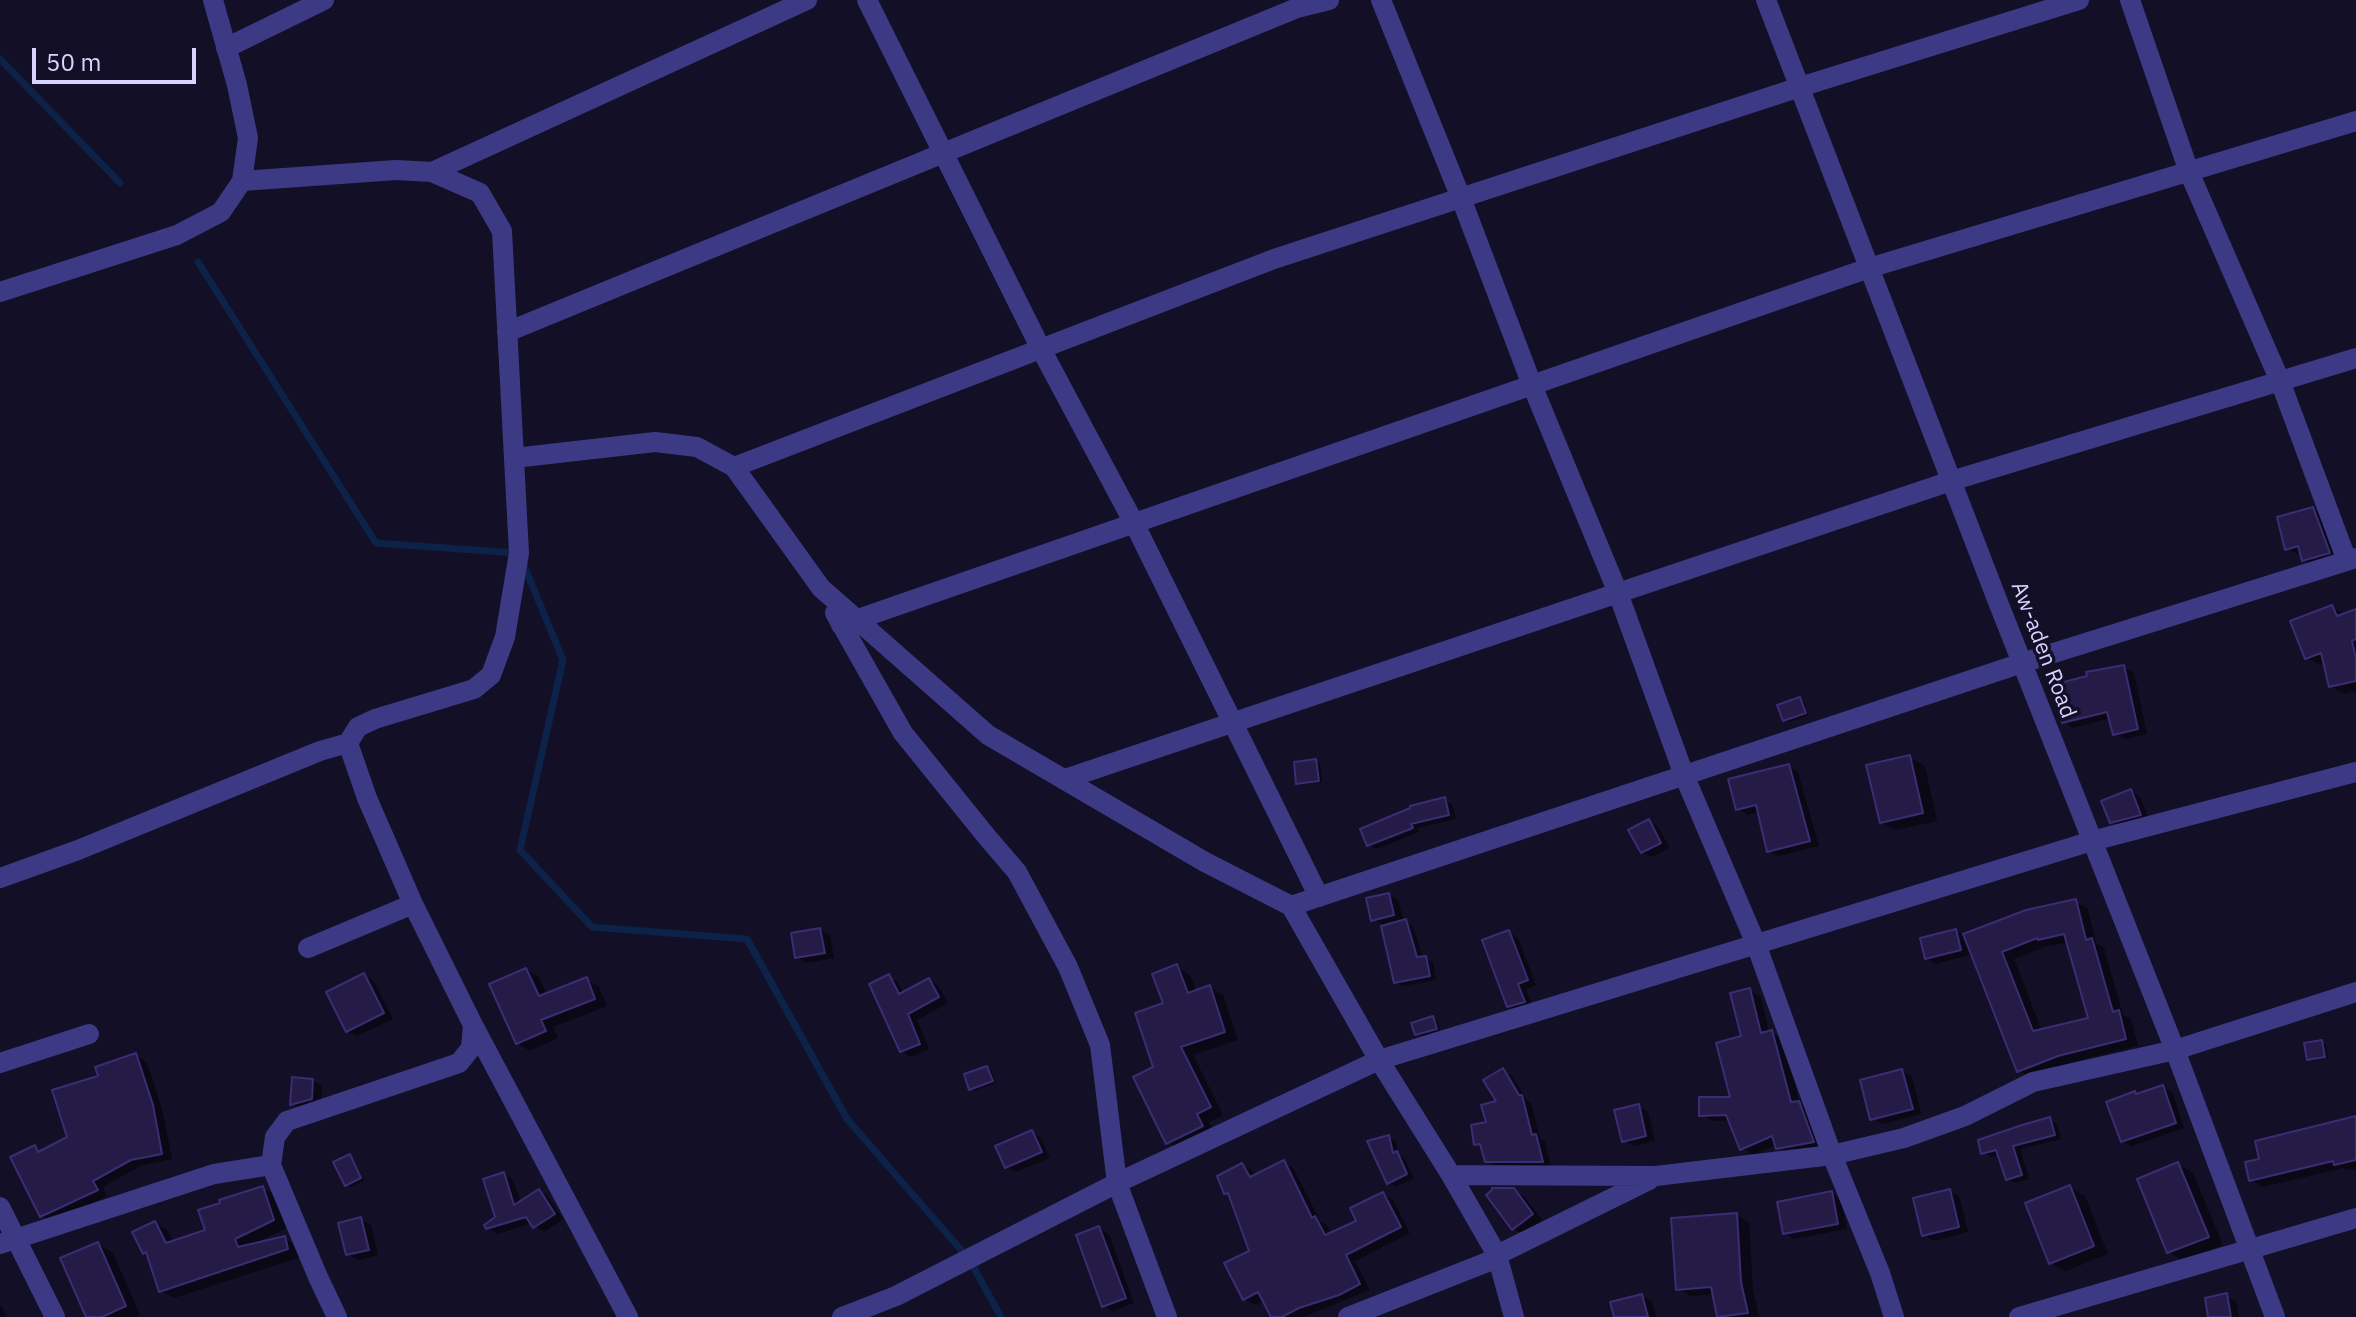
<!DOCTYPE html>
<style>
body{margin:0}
#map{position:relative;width:2356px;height:1317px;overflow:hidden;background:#130f26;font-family:"IBM Plex Sans",sans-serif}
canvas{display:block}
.scale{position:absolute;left:32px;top:48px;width:164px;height:36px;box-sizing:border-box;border:4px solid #d9d4ff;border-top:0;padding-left:10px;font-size:24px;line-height:28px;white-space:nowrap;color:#d9d4ff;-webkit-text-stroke:6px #130f26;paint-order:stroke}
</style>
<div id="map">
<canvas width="2356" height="1317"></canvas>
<div class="scale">50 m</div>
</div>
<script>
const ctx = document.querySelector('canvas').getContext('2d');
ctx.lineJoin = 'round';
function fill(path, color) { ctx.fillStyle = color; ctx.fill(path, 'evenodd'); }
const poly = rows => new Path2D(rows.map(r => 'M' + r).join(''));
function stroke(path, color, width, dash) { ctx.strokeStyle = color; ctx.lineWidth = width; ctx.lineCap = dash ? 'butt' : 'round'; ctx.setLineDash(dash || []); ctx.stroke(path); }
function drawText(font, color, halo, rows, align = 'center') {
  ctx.font = font + ' "IBM Plex Sans",sans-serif'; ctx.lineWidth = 7; ctx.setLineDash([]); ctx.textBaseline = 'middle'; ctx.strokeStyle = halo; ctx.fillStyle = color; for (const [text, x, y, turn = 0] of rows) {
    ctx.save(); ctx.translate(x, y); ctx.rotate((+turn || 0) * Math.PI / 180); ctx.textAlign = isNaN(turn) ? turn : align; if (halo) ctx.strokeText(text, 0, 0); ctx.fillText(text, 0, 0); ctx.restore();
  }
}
const shadow = poly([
 [2313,510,2323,515,2339,558,2314,566,2304,560,2302,552,2297,554,2287,548],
 [2332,607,2346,615,2356,614,2356,691,2344,694,2330,686,2325,663,2320,665,2307,658],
 [2124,668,2134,673,2147,734,2125,739,2115,734,2111,718,2073,728,2064,722],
 [1800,699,1804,701,1809,715,1789,722,1784,720],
 [1909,757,1925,766,1937,821,1896,830,1881,822],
 [1315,761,1320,763,1322,782,1302,785,1298,782],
 [1788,766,1798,772,1819,846,1779,856,1769,851,1759,812,1748,815,1738,809],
 [2131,791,2140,797,2150,820,2121,827,2111,821],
 [1444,800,1452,804,1456,819,1418,828,1419,832,1376,849,1369,845],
 [1649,821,1658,827,1670,848,1652,857,1642,852],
 [1389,895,1398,900,1404,922,1413,926,1423,958,1433,962,1436,980,1403,986,1395,982,1386,927,1373,919],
 [2075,901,2088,909,2096,943,2104,948,2123,1015,2131,1019,2138,1046,2072,1062,2031,1078,2019,1071,1973,954,1936,964,1927,958,1956,931,1964,936],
 [2069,942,2091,1019,2042,1031,2014,959,2050,945,2052,946],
 [820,930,830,935,834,958,807,963,797,957],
 [1509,932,1518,938,1536,985,1526,989,1533,1007,1519,1011,1509,1006],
 [1177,967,1190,975,1197,992,1210,987,1223,995,1238,1040,1193,1055,1223,1115,1209,1122,1215,1133,1181,1150,1167,1142,1155,1068,1166,1005],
 [526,970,539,977,547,995,586,979,599,987,607,1006,553,1027,558,1038,530,1051,517,1043],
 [364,975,374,981,393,1019,357,1036,347,1031],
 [889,977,898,982,904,994,929,980,938,986,948,1003,917,1020,929,1049,911,1057,901,1051],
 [1749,990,1761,997,1769,1032,1783,1038,1800,1104,1810,1109,1824,1148,1789,1154,1777,1145,1753,1155,1741,1148,1730,1121,1712,1121,1701,1114,1732,1099],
 [1433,1018,1437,1021,1440,1030,1421,1036,1417,1034],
 [2322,1042,2326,1045,2328,1058,2313,1061,2308,1059],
 [136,1056,147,1062,163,1113,172,1159,142,1165,103,1187,107,1196,53,1222,42,1216,35,1147,42,1152,69,1138,101,1077],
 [987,1068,991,1070,996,1083,975,1091,971,1088],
 [1503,1070,1512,1076,1527,1100,1531,1102,1540,1139,1545,1141,1551,1166,1496,1166,1486,1161,1483,1148,1476,1144,1499,1103],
 [1902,1071,1912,1076,1921,1114,1882,1124,1872,1118],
 [313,1081,322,1086,321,1104,302,1109,292,1104],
 [2163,1087,2173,1093,2184,1128,2132,1146,2122,1141,2135,1093,2139,1096],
 [1638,1106,1648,1112,1655,1141,1634,1146,1624,1141],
 [2356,1114,2356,1169,2348,1170,2343,1168,2263,1187,2251,1180,2262,1160,2355,1118],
 [2050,1120,2057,1124,2061,1139,2020,1149,2029,1179,2015,1183,2007,1179,2000,1154,1991,1157,1983,1152],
 [1032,1132,1041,1138,1050,1158,1016,1172,1006,1167],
 [1388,1137,1396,1141,1399,1155,1404,1158,1414,1178,1396,1187,1388,1182],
 [350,1156,354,1159,364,1181,350,1187,346,1185],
 [1284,1163,1294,1169,1320,1221,1326,1224,1331,1235,1359,1222,1383,1194,1393,1200,1410,1233,1355,1261,1370,1290,1303,1317,1273,1317,1264,1300,1255,1305,1244,1299,1252,1252,1231,1196,1226,1193,1242,1165,1253,1171,1256,1176],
 [2178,1164,2193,1173,2223,1245,2184,1261,2169,1252],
 [504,1174,513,1180,521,1203,539,1191,548,1197,563,1219,544,1232,532,1223,498,1234,488,1228,498,1218],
 [263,1188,277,1196,287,1228,253,1244,284,1238,298,1246,301,1257,174,1298,160,1291,148,1254,145,1252,155,1223,168,1231,174,1243,207,1232,223,1204],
 [2070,1188,2085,1196,2108,1254,2066,1271,2050,1263],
 [1514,1190,1524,1196,1542,1220,1523,1234,1513,1229],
 [1949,1191,1959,1196,1968,1232,1934,1241,1924,1235],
 [1832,1193,1841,1199,1847,1229,1794,1239,1785,1233],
 [1737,1215,1749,1223,1753,1290,1759,1317,1719,1317,1714,1294,1691,1296,1678,1289],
 [361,1219,371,1225,378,1255,358,1260,348,1254],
 [1099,1229,1109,1234,1134,1303,1113,1311,1103,1305],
 [98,1244,113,1253,140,1315,135,1317,88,1317],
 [1642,1296,1652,1301,1656,1317,1616,1317],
 [2226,1296,2236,1301,2239,1317,2210,1317],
 [0,1306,3,1308,6,1317,0,1317]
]);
const stream = poly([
 [0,59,120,183],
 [198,262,376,543,517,553],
 [523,563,563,660,520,850,592,927,747,939,847,1119,969,1259,1001,1317]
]);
const building = poly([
 [2313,507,2330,553,2302,561,2298,546,2285,550,2277,517,2313,507],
 [2332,605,2337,616,2356,609,2356,639,2352,641,2356,659,2356,681,2329,687,2321,653,2305,659,2290,621,2332,605],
 [2124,665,2138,729,2113,735,2107,712,2062,723,2052,685,2087,676,2086,672,2124,665],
 [1800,697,1806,713,1783,721,1777,705,1800,697],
 [1910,755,1923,813,1880,823,1866,765,1910,755],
 [1316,759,1319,781,1296,784,1294,762,1316,759],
 [1789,764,1810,841,1767,852,1756,805,1736,810,1728,779,1789,764],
 [2131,789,2141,815,2110,823,2101,801,2131,789],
 [1445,797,1449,815,1411,824,1413,828,1367,846,1360,829,1410,808,1410,806,1445,797],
 [1649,819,1661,843,1641,853,1628,830,1649,819],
 [1389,893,1394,915,1371,921,1366,898,1389,893],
 [2076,899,2086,940,2092,938,2113,1012,2119,1010,2126,1039,2058,1056,2017,1072,1963,934,2026,910,2076,899],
 [2064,934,2088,1018,2033,1031,2002,952,2037,938,2038,940,2064,934],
 [1406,919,1417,957,1426,956,1430,976,1394,983,1381,926,1406,919],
 [820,928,825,953,795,958,791,933,820,928],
 [1956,929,1961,950,1925,959,1920,938,1956,929],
 [1509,930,1528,980,1518,984,1525,1002,1507,1007,1482,940,1509,930],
 [1177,964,1188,993,1210,985,1225,1032,1181,1047,1211,1107,1197,1114,1203,1126,1166,1144,1133,1077,1153,1067,1135,1013,1163,1003,1152,974,1177,964],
 [526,968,539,996,587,977,595,999,541,1020,546,1031,516,1044,489,984,526,968],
 [364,973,384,1013,346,1032,326,992,364,973],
 [889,974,899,994,929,978,939,997,908,1014,920,1044,900,1052,869,984,889,974],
 [1750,988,1761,1033,1772,1030,1791,1102,1799,1101,1814,1142,1776,1149,1772,1136,1740,1150,1726,1115,1699,1116,1699,1097,1730,1097,1716,1043,1741,1036,1730,993,1750,988],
 [1433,1016,1437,1029,1415,1035,1411,1023,1433,1016],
 [2322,1040,2325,1057,2307,1060,2304,1043,2322,1040],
 [136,1053,153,1105,162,1154,131,1160,93,1181,98,1190,40,1217,10,1157,35,1145,38,1152,67,1137,52,1090,98,1076,95,1067,136,1053],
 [987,1066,993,1081,969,1090,964,1074,987,1066],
 [1503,1068,1519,1095,1522,1095,1532,1135,1536,1134,1543,1162,1485,1162,1480,1144,1474,1145,1471,1125,1486,1122,1481,1105,1496,1101,1483,1080,1503,1068],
 [1902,1069,1913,1109,1870,1120,1860,1080,1902,1069],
 [292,1077,313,1079,312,1099,290,1105,292,1077],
 [2163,1085,2176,1123,2121,1142,2106,1102,2135,1091,2136,1094,2163,1085],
 [1639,1104,1646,1136,1622,1142,1614,1110,1639,1104],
 [2356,1116,2356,1160,2334,1165,2333,1161,2249,1181,2245,1162,2259,1159,2255,1141,2356,1116],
 [2050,1117,2055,1135,2013,1146,2022,1175,2006,1180,1996,1150,1981,1154,1978,1140,2022,1125,2050,1117],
 [1032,1130,1042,1152,1005,1168,995,1146,1032,1130],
 [1389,1135,1393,1153,1397,1151,1407,1174,1387,1184,1367,1141,1389,1135],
 [350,1154,361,1178,345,1186,333,1162,350,1154],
 [1284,1160,1312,1218,1315,1216,1325,1235,1356,1221,1350,1208,1383,1192,1401,1227,1346,1255,1360,1284,1339,1295,1299,1308,1282,1317,1271,1317,1258,1292,1243,1300,1224,1263,1249,1251,1228,1193,1224,1194,1217,1176,1242,1163,1250,1177,1284,1160],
 [2178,1162,2209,1237,2167,1253,2137,1179,2178,1162],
 [504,1172,514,1205,539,1189,555,1214,533,1228,526,1217,486,1229,484,1225,495,1217,483,1179,504,1172],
 [2070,1185,2094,1246,2049,1264,2025,1203,2070,1185],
 [263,1186,274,1220,235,1239,238,1247,285,1236,288,1249,159,1292,146,1252,143,1254,132,1232,155,1221,166,1243,205,1230,198,1210,220,1203,219,1200,263,1186],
 [1492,1188,1514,1188,1533,1214,1512,1230,1486,1195,1492,1190,1492,1188],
 [1950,1189,1959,1227,1922,1236,1913,1198,1950,1189],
 [1832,1191,1838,1224,1783,1234,1777,1202,1832,1191],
 [1737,1213,1741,1282,1748,1313,1717,1317,1711,1287,1676,1290,1671,1218,1737,1213],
 [361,1217,369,1250,346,1255,338,1223,361,1217],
 [1099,1226,1126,1298,1102,1307,1076,1235,1099,1226],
 [98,1242,126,1306,102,1317,86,1317,60,1258,98,1242],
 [2227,1293,2231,1317,2208,1317,2205,1298,2227,1293],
 [1642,1294,1648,1317,1614,1317,1610,1302,1642,1294]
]);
const minor = poly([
 [867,0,1041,349,1134,523,1319,897],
 [1381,0,1461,198,1532,385,1618,593,1684,775,1756,944,1832,1155,1904,1138,1965,1116,2033,1082,2175,1050,2356,992],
 [1766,0,1998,602,2175,1050,2275,1317],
 [2130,0,2189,172,2280,381,2347,561],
 [226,48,324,0],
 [432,172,807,0],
 [242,181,396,170,432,172,480,193,502,231,519,553,505,637,491,675,474,689,375,719,358,727,348,743,367,798,413,904,473,1025,471,1048,459,1063,287,1121,275,1137,271,1165,318,1277,337,1317],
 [507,332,1297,8,1329,0],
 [514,458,655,442,697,447,734,467,821,588,988,735,1205,862,1291,906,1379,1060,1451,1175,1656,1176,1832,1155,1880,1273,1894,1317],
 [734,467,1274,259,1800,87,2079,0],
 [835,613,903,733,987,837,1017,872,1068,967,1100,1045,1117,1183,1167,1317],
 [841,625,1869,268,2356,121],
 [1065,779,1951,481,2356,358],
 [0,878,78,850,320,751,348,743],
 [1291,906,2022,663,2356,558],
 [308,948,413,904],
 [473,1025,628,1317],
 [0,1063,89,1034],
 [1451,1175,1497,1255,1514,1317],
 [0,1244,214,1174,271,1165],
 [842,1317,896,1296,1117,1183,1379,1060,2092,841,2356,772],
 [1348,1317,1490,1261,1497,1255,1649,1180],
 [2019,1317,2356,1218]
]);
const tertiary = poly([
 [0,292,177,235,221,212,242,181,248,138,237,85,213,0],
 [0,1207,55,1317]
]);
const streetNames = [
 ["Aw-aden Road",2043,650,69]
];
fill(shadow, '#0007');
stroke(stream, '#0c2248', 7);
fill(building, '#241b47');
stroke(building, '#3b2d73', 2);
stroke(minor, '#3d3a85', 20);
stroke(tertiary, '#3d3a85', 20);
drawText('22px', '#d9d4ff', '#130f26', streetNames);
</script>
